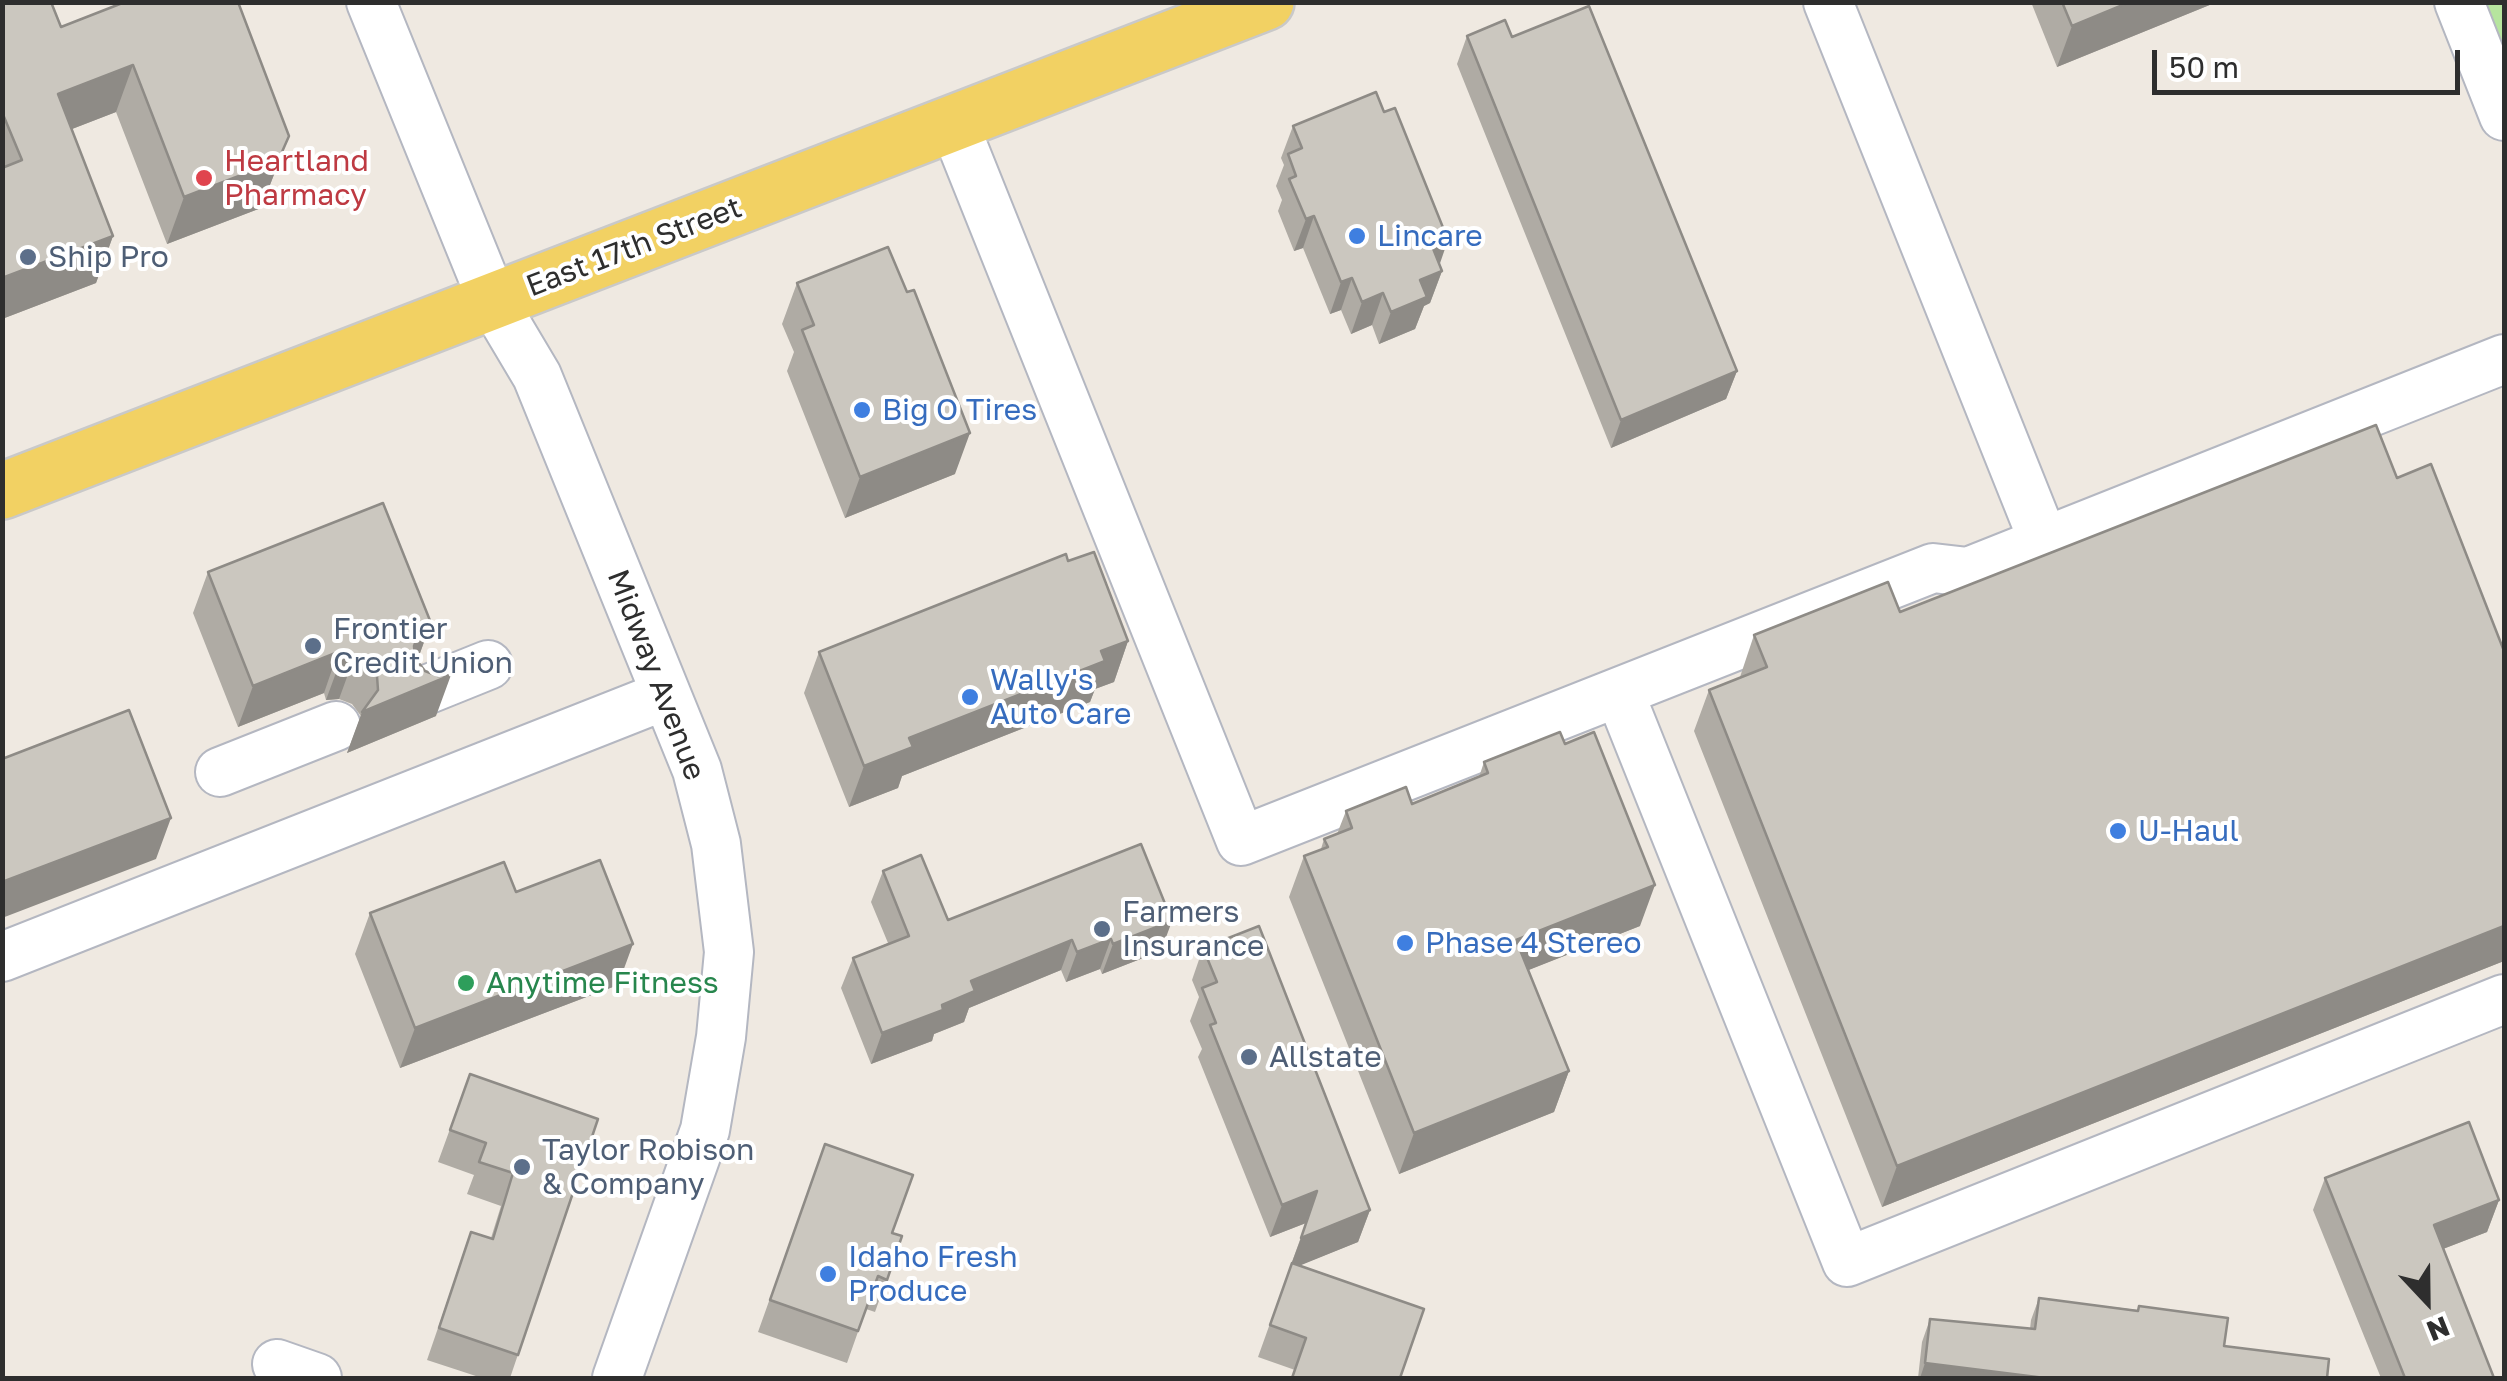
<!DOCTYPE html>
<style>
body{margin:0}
#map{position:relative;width:2507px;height:1381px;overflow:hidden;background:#efe9e1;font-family:"Golos Text",sans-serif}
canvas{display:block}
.frame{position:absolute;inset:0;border:5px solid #2e2e2e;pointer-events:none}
.north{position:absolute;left:2377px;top:1251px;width:100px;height:100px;-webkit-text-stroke:8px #fff;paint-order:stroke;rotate:158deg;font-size:28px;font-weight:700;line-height:40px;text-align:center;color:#2e2e2e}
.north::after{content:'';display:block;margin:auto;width:35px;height:45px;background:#2e2e2e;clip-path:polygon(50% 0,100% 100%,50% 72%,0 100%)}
.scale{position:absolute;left:2152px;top:50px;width:308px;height:45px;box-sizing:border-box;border:5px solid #2e2e2e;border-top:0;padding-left:12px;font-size:30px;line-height:35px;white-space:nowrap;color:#2e2e2e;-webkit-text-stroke:8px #fff;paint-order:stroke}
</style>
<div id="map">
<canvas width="2507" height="1381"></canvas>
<div class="frame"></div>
<div class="north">N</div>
<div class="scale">50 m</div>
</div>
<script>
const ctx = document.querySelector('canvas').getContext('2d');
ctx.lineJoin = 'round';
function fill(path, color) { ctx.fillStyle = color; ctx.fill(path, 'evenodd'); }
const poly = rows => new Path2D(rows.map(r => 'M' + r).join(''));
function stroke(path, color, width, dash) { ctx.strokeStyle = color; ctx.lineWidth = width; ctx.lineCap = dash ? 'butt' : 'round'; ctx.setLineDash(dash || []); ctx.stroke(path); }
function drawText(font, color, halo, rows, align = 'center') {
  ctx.font = font + ' "Golos Text",sans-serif'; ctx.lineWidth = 8; ctx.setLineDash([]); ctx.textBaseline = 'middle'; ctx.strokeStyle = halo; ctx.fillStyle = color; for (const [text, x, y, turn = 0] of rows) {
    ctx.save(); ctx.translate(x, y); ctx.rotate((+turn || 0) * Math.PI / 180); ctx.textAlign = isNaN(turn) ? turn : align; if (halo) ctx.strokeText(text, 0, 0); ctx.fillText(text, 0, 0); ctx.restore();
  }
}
const green = poly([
 [2459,3,2504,3,2504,116]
]);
const minor = poly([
 [371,2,493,302,537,376,697,770,716,844,729,952,721,1037,705,1130,617,1378],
 [1828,2,2044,542],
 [2459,2,2504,116],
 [953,122,1241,841,1933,568,1968,572,2504,359],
 [426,690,488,665],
 [1619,692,1847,1262,2504,999],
 [220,772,336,726],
 [2,957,666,695],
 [277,1364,317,1378]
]);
const major = poly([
 [2,491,1266,2]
]);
const wall = poly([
 [2,2,61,27,289,136,261,208,167,244,116,112,72,129,113,236,96,283,2,319],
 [2031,2,2217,2,2057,67],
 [1467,36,1512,37,1737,371,1726,399,1611,448,1457,64],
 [1293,126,1439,264,1442,271,1430,303,1424,306,1415,329,1379,344,1372,325,1351,334,1341,310,1330,314,1303,248,1294,251,1278,211,1282,200,1276,186,1284,165,1281,158],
 [797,283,907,292,955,474,845,518,787,371,794,352,782,324],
 [2397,478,2504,651,2504,961,1882,1207,1694,731,1709,690,1740,677,1754,635,1900,612],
 [1068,561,1128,641,1114,682,1095,689,1090,702,902,776,898,788,849,807,804,693,819,652],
 [208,572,431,623,417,661,436,716,347,753,361,716,352,704,339,699,326,700,324,693,238,727,193,613],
 [1484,762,1640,926,1528,970,1569,1071,1554,1112,1399,1174,1289,897,1304,856,1321,849,1324,839,1337,834,1346,811,1412,804,1479,777],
 [1141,844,1161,951,1102,974,1100,969,1066,982,1061,970,969,1008,964,1022,934,1034,932,1041,871,1064,841,988,853,958,888,943,871,902,883,871,948,920],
 [370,913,618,985,400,1068,355,954],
 [1203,948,1370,1210,1358,1242,1300,1265,1424,1309,1295,1370,1258,1357,1306,1223,1270,1237,1198,1057,1202,1049,1190,1021,1199,997,1192,980],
 [470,1074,598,1119,510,1378,482,1378,427,1360,471,1232,491,1238,501,1206,467,1194,474,1175,438,1162],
 [825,1144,892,1233,902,1236,875,1312,866,1309,847,1363,758,1332],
 [2325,1178,2499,1200,2487,1232,2443,1249,2494,1378,2381,1378,2313,1210],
 [2039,1298,2138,1310,2139,1306,2224,1346,2327,1378,1918,1378,1922,1342,1930,1319,2030,1329,2031,1320]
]);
const shadedWall = poly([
 [2130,2,2217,2,2057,67,2072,26],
 [133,65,116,112,41,141,58,94],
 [289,136,261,208,167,244,184,197],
 [1314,216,1303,248,1294,251,1306,219],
 [113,236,96,283,2,319,2,278],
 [1448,240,1437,272,1432,246],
 [1442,271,1430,303,1424,306,1415,329,1379,344,1391,312,1420,280],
 [1352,278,1341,310,1330,314,1341,282],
 [1383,293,1372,325,1351,334,1362,302],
 [1737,371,1726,399,1611,448,1621,420],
 [970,433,955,474,845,518,860,477],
 [431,623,416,664,404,674,419,633],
 [1128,641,1114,682,1095,689,1090,702,902,776,898,788,849,807,864,766,909,738,1101,651],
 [338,652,324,693,238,727,253,686],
 [354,658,339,699,326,700,341,659],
 [451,675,436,716,347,753,362,712],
 [171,818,156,859,2,918,2,882],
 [1655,885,1640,926,1501,981,1516,940],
 [1172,921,1161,951,1102,974,1113,944],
 [2504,926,2504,961,1882,1207,1897,1166],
 [1111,939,1100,969,1066,982,1077,952],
 [1072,940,1061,970,969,1008,964,1022,934,1034,932,1041,871,1064,882,1033,942,1005,971,981],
 [633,944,618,985,400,1068,415,1028],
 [1569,1071,1554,1112,1399,1174,1414,1133],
 [1317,1191,1306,1223,1270,1237,1282,1205],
 [2499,1200,2487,1232,2422,1257,2434,1225],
 [1370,1210,1358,1242,1289,1270,1301,1238],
 [1925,1363,2045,1378,1920,1378]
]);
const building = poly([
 [2,2,51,2,61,27,125,2,238,2,289,136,278,161,184,197,133,65,58,94,113,236,2,278,2,168,22,160,2,112,2,2],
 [2062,2,2130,2,2072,26,2062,2],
 [1589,6,1737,371,1621,420,1467,36,1505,20,1512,37,1589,6],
 [1376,92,1384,112,1395,108,1448,240,1432,246,1442,271,1420,280,1427,297,1391,312,1383,293,1362,302,1352,278,1341,282,1314,216,1306,219,1289,179,1296,176,1288,154,1302,148,1293,126,1376,92],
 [888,247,907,292,914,290,970,433,860,477,802,330,814,325,797,283,888,247],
 [2376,425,2397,478,2431,464,2504,651,2504,926,1897,1166,1709,690,1767,667,1754,635,1888,582,1900,612,2376,425],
 [383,503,431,623,419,633,414,646,415,658,425,671,438,676,451,675,362,712,378,690,377,676,367,663,354,658,341,659,338,652,253,686,208,572,383,503],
 [1094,552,1128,641,1101,651,1105,661,909,738,913,747,864,766,819,652,1066,554,1068,561,1094,552],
 [129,710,171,818,2,882,2,759,129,710],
 [1560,732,1565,744,1594,732,1655,885,1516,940,1569,1071,1414,1133,1304,856,1328,847,1324,839,1352,828,1346,811,1406,787,1412,804,1488,773,1484,762,1560,732],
 [1141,844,1172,921,1113,944,1111,939,1077,952,1072,940,971,981,975,991,942,1005,943,1010,882,1033,853,958,909,936,883,871,921,855,948,920,1141,844],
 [600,860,633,944,415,1028,370,913,504,862,516,892,600,860],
 [1259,926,1370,1210,1301,1238,1317,1191,1282,1205,1210,1025,1216,1023,1202,988,1217,982,1203,948,1259,926],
 [470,1074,598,1119,518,1355,439,1328,471,1232,493,1239,513,1173,479,1162,486,1143,450,1130,470,1074],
 [2469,1122,2499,1200,2434,1225,2494,1378,2405,1378,2325,1178,2469,1122],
 [825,1144,913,1175,892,1233,902,1236,887,1280,878,1276,858,1331,770,1300,825,1144],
 [1292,1263,1424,1309,1400,1378,1292,1378,1306,1338,1270,1325,1292,1263],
 [2039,1298,2138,1311,2139,1306,2228,1318,2224,1346,2329,1359,2327,1378,2045,1378,1925,1363,1930,1319,2035,1329,2039,1298]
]);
const markers = [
 [204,178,10,"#e0444e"],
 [1357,236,10,"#3f7fe0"],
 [28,257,10,"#5c6f8a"],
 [862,410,10,"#3f7fe0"],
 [313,646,10,"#5c6f8a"],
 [970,697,10,"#3f7fe0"],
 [2118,831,10,"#3f7fe0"],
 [1102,929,10,"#5c6f8a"],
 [1405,943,10,"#3f7fe0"],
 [466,983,10,"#2e9e5b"],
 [1249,1057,10,"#5c6f8a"],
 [522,1167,10,"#5c6f8a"],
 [828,1274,10,"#3f7fe0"]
];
const healthNames = [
 ["Heartland",224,161],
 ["Pharmacy",224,195]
];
const shopNames = [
 ["Lincare",1377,236],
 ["Big O Tires",882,410],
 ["Wally's",990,680],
 ["Auto Care",990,714],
 ["U-Haul",2138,831],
 ["Phase 4 Stereo",1425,943],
 ["Idaho Fresh",848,1257],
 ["Produce",848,1291]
];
const streetNames = [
 ["East 17th Street",634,247,-21],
 ["Midway Avenue",656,675,69]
];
const serviceNames = [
 ["Ship Pro",48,257],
 ["Frontier",333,629],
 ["Credit Union",333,663],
 ["Farmers",1122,912],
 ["Insurance",1122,946],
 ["Allstate",1269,1057],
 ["Taylor Robison",542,1150],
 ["& Company",542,1184]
];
const leisureNames = [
 ["Anytime Fitness",486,983]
];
fill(green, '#b6e59e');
stroke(minor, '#b4b7c1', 52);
stroke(major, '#c9c9c9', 60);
stroke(minor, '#fff', 48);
stroke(major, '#f2d163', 55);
fill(wall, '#afaba4');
fill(shadedWall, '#8e8b86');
fill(building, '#cbc7bf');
stroke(building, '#8e8b86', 2.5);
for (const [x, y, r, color] of markers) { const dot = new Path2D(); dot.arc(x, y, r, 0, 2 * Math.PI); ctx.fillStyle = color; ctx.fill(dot); stroke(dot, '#fff', 4); }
drawText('30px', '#be3a42', '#fff', healthNames, 'left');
drawText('30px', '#366cbe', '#fff', shopNames, 'left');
drawText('30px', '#2e2e2e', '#fff', streetNames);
drawText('30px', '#4e5e75', '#fff', serviceNames, 'left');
drawText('30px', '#27864d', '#fff', leisureNames, 'left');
</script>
